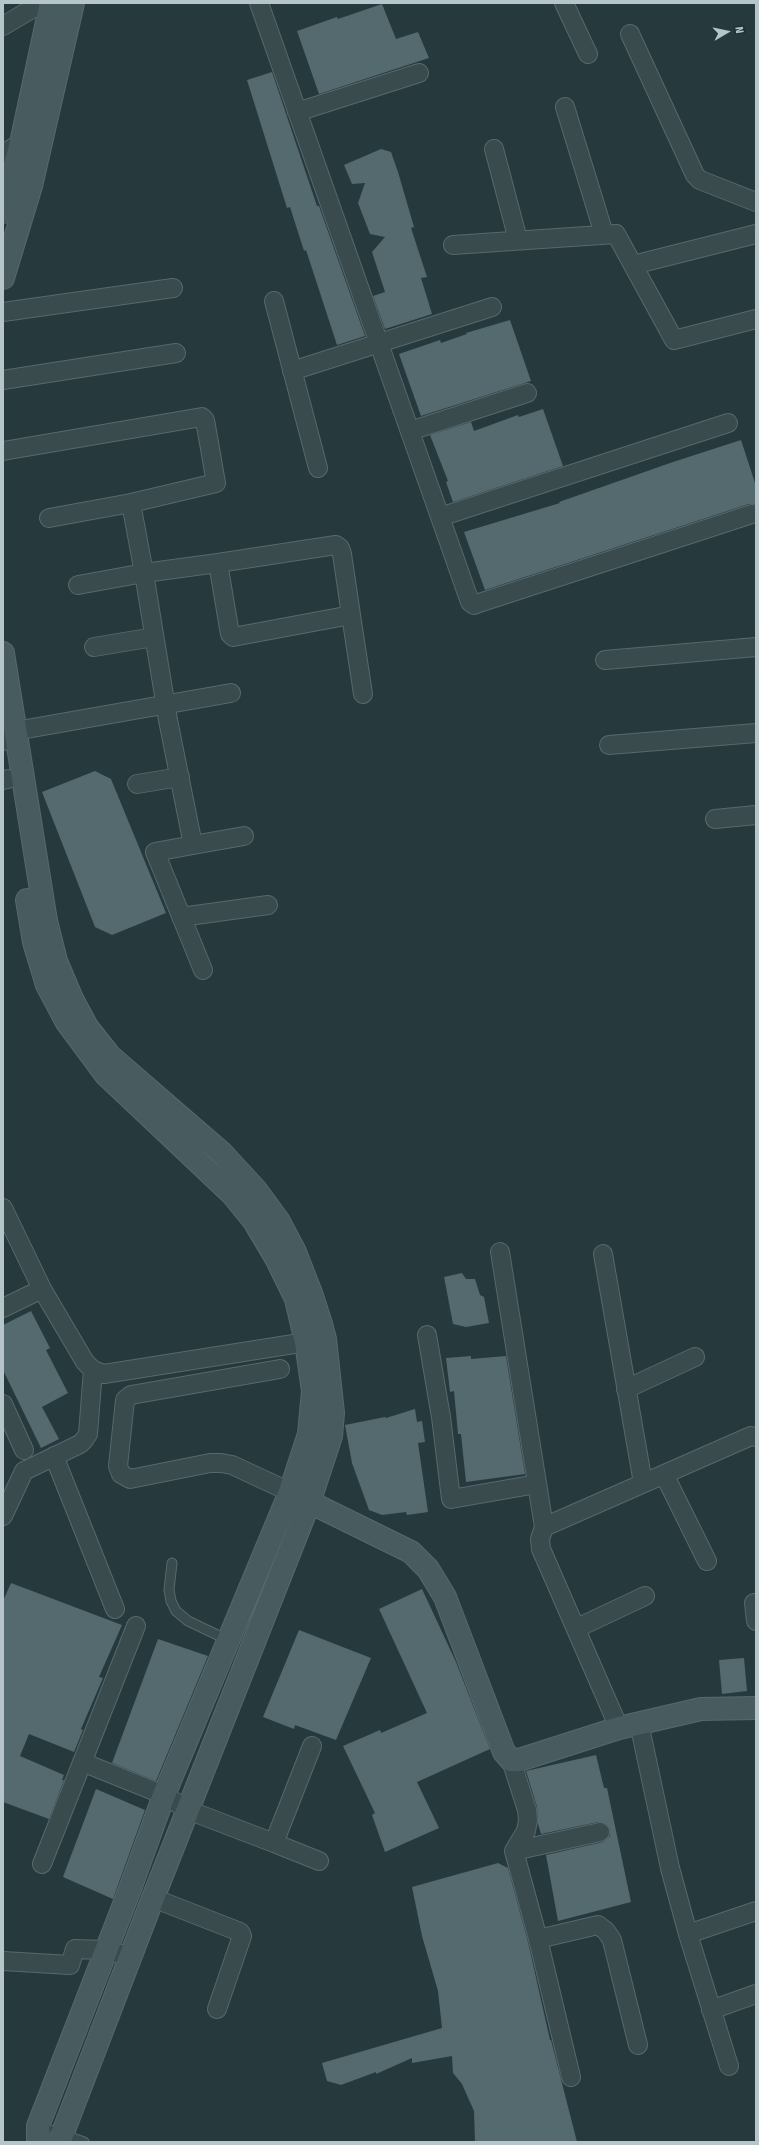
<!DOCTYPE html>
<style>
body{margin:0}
#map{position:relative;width:759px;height:2145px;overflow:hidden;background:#263a3e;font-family:"Fira Sans Condensed",sans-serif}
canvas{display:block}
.frame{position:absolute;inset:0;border:4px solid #b6c5c9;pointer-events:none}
.north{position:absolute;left:707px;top:12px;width:40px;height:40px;-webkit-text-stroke:3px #1f3033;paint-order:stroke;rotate:81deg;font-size:11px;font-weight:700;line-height:16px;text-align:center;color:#b6c5c9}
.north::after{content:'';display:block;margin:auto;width:14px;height:18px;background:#b6c5c9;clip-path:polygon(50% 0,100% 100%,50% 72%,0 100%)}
</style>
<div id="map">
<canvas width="759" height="2145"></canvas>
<div class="frame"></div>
<div class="north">N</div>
</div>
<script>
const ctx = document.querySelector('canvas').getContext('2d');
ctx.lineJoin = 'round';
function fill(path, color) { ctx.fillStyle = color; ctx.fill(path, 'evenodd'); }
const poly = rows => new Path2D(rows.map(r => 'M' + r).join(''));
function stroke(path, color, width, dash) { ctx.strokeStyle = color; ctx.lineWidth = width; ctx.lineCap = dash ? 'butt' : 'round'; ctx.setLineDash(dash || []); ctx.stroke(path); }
const building = poly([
 [382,4,396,39,418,32,429,58,319,94,297,31,337,17,338,19],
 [272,72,317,206,319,206,365,336,337,345,306,250,304,251,290,207,287,208,247,80],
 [381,149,391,152,398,172,414,227,411,228,427,277,421,278,432,314,385,329,373,296,385,292,372,252,385,237,370,234,358,203,365,183,352,184,344,165],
 [510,320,531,381,421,416,399,354,440,340,441,343,467,334,466,333],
 [543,409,563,466,453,502,446,482,448,481,430,435,471,422,474,431,518,415,519,417],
 [741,440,756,486,756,504,749,504,485,590,464,532,560,503,559,502,673,462],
 [95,771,111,779,166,913,112,935,95,927,42,792],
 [462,1273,466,1279,475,1279,480,1295,484,1297,489,1323,466,1327,453,1324,444,1277],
 [31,1311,50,1348,46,1350,68,1393,42,1407,59,1439,41,1448,3,1370,3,1325],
 [471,1356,471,1359,506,1356,525,1474,466,1482,461,1434,458,1434,454,1391,450,1392,446,1358],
 [415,1409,417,1422,422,1421,425,1442,418,1443,428,1512,407,1515,406,1512,382,1515,369,1510,352,1463,345,1425,385,1417,386,1418],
 [11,1583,122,1625,99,1677,103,1678,81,1729,83,1730,74,1752,29,1734,20,1756,64,1775,62,1780,64,1780,49,1819,3,1802,3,1601],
 [422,1589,456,1662,490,1749,417,1782,439,1828,385,1852,372,1815,375,1813,343,1746,380,1730,381,1733,427,1713,379,1609],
 [299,1630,371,1658,336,1740,295,1725,294,1729,263,1717],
 [158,1639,208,1656,156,1781,112,1763],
 [744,1658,747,1691,722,1694,719,1660],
 [596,1755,604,1788,607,1788,631,1902,558,1921,546,1855,603,1842,610,1836,610,1830,607,1825,598,1822,541,1834,538,1824,537,1807,526,1771],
 [96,1789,145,1810,113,1899,63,1877],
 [498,1863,508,1868,528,1942,550,2040,551,2040,577,2142,475,2142,474,2111,462,2084,453,2073,452,2056,412,2063,412,2058,376,2074,376,2072,341,2085,327,2081,322,2063,442,2028,438,1991,422,1936,412,1887]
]);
const lane = poly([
 [172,1563,169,1590,171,1601,176,1611,188,1621,228,1640],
 [38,2126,84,2142]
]);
const street = poly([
 [259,3,470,602,474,605,479,603,752,514],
 [564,3,588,54],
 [3,26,42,3],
 [630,34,695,175,700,180,756,202],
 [565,107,604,234],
 [297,112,419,73],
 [494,149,518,240],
 [3,154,21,143,29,142],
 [453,245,616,234,674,340,756,319],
 [633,265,756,234],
 [274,301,318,468],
 [3,312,173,288],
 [292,371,492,307],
 [3,380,176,353],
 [410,431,527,393],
 [3,451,202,417,205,420,216,483,131,503,144,573,218,563,230,634,233,637,351,615,363,694],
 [440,517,728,423],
 [49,518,131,503],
 [218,563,336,545,340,548,342,554,351,615],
 [78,585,144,573,168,720,193,845,155,852,203,970],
 [94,647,154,637],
 [605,660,756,647],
 [3,741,15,731,231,693],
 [609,745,756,733],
 [3,780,8,779],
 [137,784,180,777],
 [715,819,756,815],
 [193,845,244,836],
 [181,917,268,905],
 [3,1208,42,1289,85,1362,93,1370,104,1374,319,1340],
 [500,1252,544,1527],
 [603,1254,643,1483],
 [3,1308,42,1289],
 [427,1335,441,1417,451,1499,537,1484],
 [280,1369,131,1395,125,1400,118,1466,121,1474,130,1479,210,1463,221,1463,232,1465,290,1492],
 [626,1389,695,1357],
 [3,1404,24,1450],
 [54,1456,115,1609],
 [664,1474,707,1561],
 [3,1516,24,1471,80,1444,84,1440,88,1434,93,1370],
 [754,1603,756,1621],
 [577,1628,645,1596],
 [639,1723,670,1868,688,1934,729,2066],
 [619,1728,541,1549,540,1539,544,1527,751,1436,756,1437],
 [312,1746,274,1843,319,1861],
 [511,1760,527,1810,528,1820,526,1831,514,1851,538,1939,571,2077],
 [82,1762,164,1795,188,1810,274,1843],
 [514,1851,600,1832],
 [42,1864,136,1626],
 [153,1898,240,1932,242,1936,217,2009],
 [688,1934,756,1911],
 [538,1939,598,1925,606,1931,612,1940,638,2045],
 [3,1961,70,1965,75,1949,105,1950,131,1957],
 [711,2010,756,1994]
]);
const secondary = poly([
 [3,212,21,143,51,3],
 [3,278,31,186,73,3],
 [3,653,46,921,56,961,72,999,87,1027,110,1056,222,1153,256,1190,278,1220,295,1252,311,1293,321,1324,325,1339,333,1413,331,1436,309,1503,153,1898,62,2135,56,2142],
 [27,900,34,942,47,985,66,1021,106,1075,232,1194,254,1221,276,1258,296,1299,306,1342,313,1391,309,1434,290,1492,164,1795,130,1889,38,2126,38,2142],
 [297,1496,411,1552,428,1569,445,1597,504,1752,511,1760,519,1760,619,1728,701,1709,756,1708]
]);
fill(building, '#546a6e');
stroke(lane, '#58686c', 11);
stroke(street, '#58686c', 20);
stroke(secondary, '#58686c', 24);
stroke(lane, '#3a4b4e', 9);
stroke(street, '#3a4b4e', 18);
stroke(secondary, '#485c60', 22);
</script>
